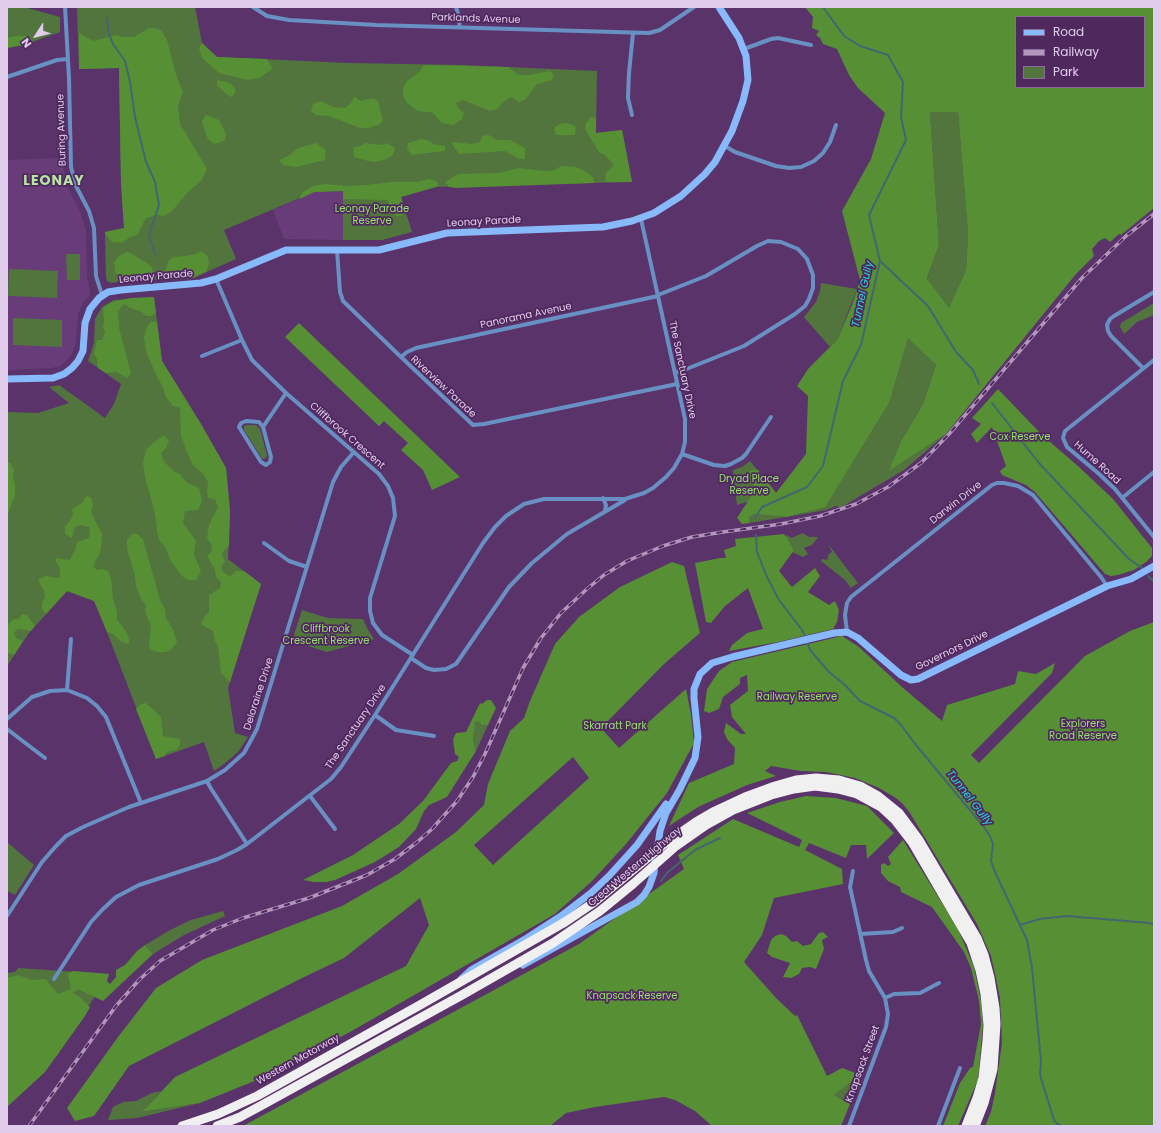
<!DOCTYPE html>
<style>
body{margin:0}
#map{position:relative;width:1161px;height:1133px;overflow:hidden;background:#5a336a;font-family:Poppins,sans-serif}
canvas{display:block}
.frame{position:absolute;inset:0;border:8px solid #e2ccec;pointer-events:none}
.legend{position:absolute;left:1015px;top:16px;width:130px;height:72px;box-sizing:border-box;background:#4f285e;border:1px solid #8a6a97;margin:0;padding:5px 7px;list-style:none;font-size:12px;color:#e2ccec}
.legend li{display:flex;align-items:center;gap:8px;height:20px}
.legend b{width:20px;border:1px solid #8a6a97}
.north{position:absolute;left:16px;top:16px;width:40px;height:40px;-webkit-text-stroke:3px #4f285e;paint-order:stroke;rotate:234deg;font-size:11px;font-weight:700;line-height:16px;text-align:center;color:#e2ccec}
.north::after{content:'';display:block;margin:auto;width:14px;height:18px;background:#e2ccec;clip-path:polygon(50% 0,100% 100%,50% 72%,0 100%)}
</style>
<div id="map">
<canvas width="1161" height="1133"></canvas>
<div class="frame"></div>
<ul class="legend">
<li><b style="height:5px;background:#88b9fa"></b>Road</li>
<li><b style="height:5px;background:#b296be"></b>Railway</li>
<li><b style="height:11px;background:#51753d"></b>Park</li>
</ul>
<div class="north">N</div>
</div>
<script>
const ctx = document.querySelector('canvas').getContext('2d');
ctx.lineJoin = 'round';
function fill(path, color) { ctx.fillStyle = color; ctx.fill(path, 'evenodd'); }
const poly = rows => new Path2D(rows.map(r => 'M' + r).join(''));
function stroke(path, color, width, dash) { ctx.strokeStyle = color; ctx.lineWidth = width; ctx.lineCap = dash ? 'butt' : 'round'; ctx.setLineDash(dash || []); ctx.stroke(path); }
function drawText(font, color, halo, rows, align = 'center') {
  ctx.font = font + ' Poppins,sans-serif'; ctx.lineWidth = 3.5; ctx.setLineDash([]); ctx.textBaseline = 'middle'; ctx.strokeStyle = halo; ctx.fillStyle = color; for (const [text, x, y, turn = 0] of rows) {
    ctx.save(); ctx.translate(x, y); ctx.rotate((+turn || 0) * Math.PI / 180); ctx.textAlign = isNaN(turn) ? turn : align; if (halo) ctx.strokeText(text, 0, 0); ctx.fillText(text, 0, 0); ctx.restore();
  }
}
const built = poly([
 [63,158,64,173,67,186,80,211,86,230,87,278,90,290,90,295,83,303,78,314,76,343,72,353,67,360,60,366,52,368,7,370,7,160],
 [351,191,343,204,343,240,284,239,273,210,314,192]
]);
const green = poly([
 [7,7,24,7,60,17,60,32,21,46,7,48],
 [77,7,195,7,202,43,217,57,348,63,462,65,597,71,596,133,622,130,632,182,437,187,401,197,412,232,382,240,343,240,343,191,314,192,224,230,236,259,193,278,124,281,111,283,107,281,106,277,105,232,124,228,121,183,119,68,79,69],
 [958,111,968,234,966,270,949,309,927,280,939,245,930,112],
 [66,254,80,254,80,280,67,280],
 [9,269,58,271,57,298,8,296],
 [821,283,857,289,837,340,830,347,804,317,816,302,820,291],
 [154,297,162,361,201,424,226,468,230,511,228,559,261,584,228,688,235,733,248,737,238,752,224,764,214,771,204,742,156,759,95,601,67,591,29,633,7,666,7,412,38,413,69,403,49,387,59,385,105,418,114,404,121,384,88,361,94,343,95,319,102,307,114,300],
 [1154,303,1154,315,1137,322,1124,334,1120,327,1121,323],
 [13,318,62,320,62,347,13,345],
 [908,337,936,365,923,404,901,441,890,470,946,434,904,470,840,508,836,506,826,510,786,517,749,523,749,517,754,514,786,517,890,401],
 [247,425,256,425,260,429,267,455,266,458,263,459,261,457,244,430,244,426],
 [750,461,776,493,737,505,733,470,742,467],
 [803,533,809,537,818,537,812,545,804,548,808,554,803,557,792,552,794,550,785,537,787,535,791,538],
 [828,544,858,583,851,588,845,580,821,561,822,559,827,560,829,554,832,552],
 [302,610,328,618,363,619,368,630,374,639,327,652,292,641],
 [478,721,483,725,488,725,476,751,473,739,475,726,474,723],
 [7,842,34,865,15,895,7,891],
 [223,911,225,916,184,935,153,954,145,945,170,930,191,920],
 [18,968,109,974,57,1056,7,1026,7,973,15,972],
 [861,1075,850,1104,834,1095],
 [161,1091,143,1112,200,1103,137,1118,108,1120,113,1107,123,1102,136,1101,152,1093]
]);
const forest = poly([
 [805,7,1154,7,1154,208,1121,235,1119,234,1110,242,1105,238,1099,241,1092,249,1094,256,1076,274,946,434,889,471,901,441,923,404,936,365,908,338,890,401,825,507,786,517,754,514,749,517,749,523,742,524,737,518,752,495,754,486,749,477,748,472,752,470,758,470,776,493,806,454,808,396,797,386,808,369,837,340,852,305,860,280,842,211,871,159,885,113,858,88,849,75,837,49,823,44,820,38,816,35,819,31,812,28,813,17],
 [1016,17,1144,17,1144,87,1016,87],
 [930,112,958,112,968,234,966,270,949,308,927,279,939,245],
 [149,28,155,28,161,30,167,40,176,75,183,92,178,106,180,124,207,169,202,180,189,191,172,211,164,216,157,215,146,218,137,235,130,237,122,243,112,242,105,234,105,232,124,228,121,183,119,68,79,69,79,33,93,41,116,35,123,37,134,37],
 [16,36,27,36,29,43,7,48,7,38],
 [202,43,217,57,267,59,271,66,272,69,259,78,248,80,219,73,202,58,199,48],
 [424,65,508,67,518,75,529,75,550,71,554,75,552,80,537,84,526,99,519,102,511,97,503,102,497,109,490,111,463,100,456,103,459,109,464,113,462,119,453,125,442,123,432,112,423,112,416,110,407,103,403,95,403,89,406,82,419,72],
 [217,80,230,83,234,87,236,91,233,96,231,97,225,93,217,85],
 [354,97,361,101,373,98,378,101,383,121,378,125,368,128,360,128,329,116,316,115,311,111,313,104,318,102,323,102,333,107,345,108,351,103],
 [207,115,219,120,226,134,225,140,221,142,214,144,208,139,202,122,205,116],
 [591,117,596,118,596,133,622,130,632,182,607,182,605,181,606,173,614,165,605,155,599,152,585,129,586,123],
 [566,123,573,125,576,127,575,135,556,135,554,128,560,124],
 [489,135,497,140,510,140,525,148,525,159,519,159,505,151,459,154,452,144,453,142,472,144,480,142,482,136],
 [421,139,427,140,434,144,445,146,445,151,411,155,407,148,408,143],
 [316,143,326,150,325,160,296,167,283,165,279,160,288,156,298,148],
 [365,143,382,145,387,143,395,148,393,155,387,159,375,162,368,161,354,157,353,147,360,146],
 [561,166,575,167,585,171,593,177,594,183,456,188,449,187,445,182,458,174,498,173,519,168,545,171,555,170],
 [429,179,438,182,438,186,401,197,406,212,401,216,397,216,393,214,389,208,388,200,343,199,343,191,314,192,300,199,300,196,303,192,313,186,325,184,346,186,366,185,392,182,418,182],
 [202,251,208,257,209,264,206,272,193,278,164,280,167,264,169,260,174,257,184,256,196,254],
 [127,252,132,254,150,265,153,270,151,277,148,280,124,281,115,272,114,262,119,256],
 [154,297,156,313,151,316,146,316,142,312,130,308,125,304,121,307,118,312,119,328,131,374,127,378,117,372,106,373,98,368,97,359,94,354,97,340,102,340,105,332,103,328,104,322,103,308,112,302,131,298],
 [151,322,157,322,162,361,201,424,226,468,230,511,229,546,224,550,222,554,225,562,222,565,222,571,229,576,232,575,236,571,244,571,261,584,230,682,221,673,218,647,215,641,213,631,201,624,205,616,209,612,209,595,220,588,221,582,216,577,215,570,207,556,212,551,212,546,207,538,209,525,218,507,215,499,208,498,207,492,208,482,204,475,192,464,187,452,181,436,180,408,173,406,166,397,163,387,156,375,146,351,144,337,147,327],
 [299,323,460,477,432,490,423,470,401,450,408,443,384,421,379,426,285,337],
 [998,389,1042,435,1079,467,1113,499,1152,548,1152,556,1146,562,1134,570,1118,575,1111,576,1105,574,1035,492,1026,485,1002,475,1000,471,1006,466,992,427,977,443,971,434,981,424,972,418],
 [164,435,169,441,166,448,161,453,164,462,174,471,180,474,186,482,199,488,202,501,198,510,185,511,183,523,196,541,194,554,201,571,196,580,188,580,182,576,170,560,166,548,159,540,157,531,155,513,145,477,143,463,146,450,153,443],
 [7,462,10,463,14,470,13,477,15,485,15,495,7,516],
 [86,496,91,497,93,505,91,511,95,521,102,534,101,548,99,555,95,561,94,567,97,570,103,569,108,571,111,578,113,599,117,611,117,619,127,633,129,639,129,644,122,642,113,634,107,632,94,601,67,591,46,614,42,609,42,603,45,597,44,591,39,582,39,579,46,576,56,578,60,577,60,569,56,561,56,558,70,560,75,550,77,542,89,538,90,533,89,527,80,525,75,527,72,538,65,534,65,526,70,521,73,515,72,509,83,502],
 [132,534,137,534,143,539,160,600,165,609,166,618,173,630,177,642,171,650,165,652,157,652,150,649,149,642,151,626,145,611,146,605,141,599,136,586,135,576,127,549,127,540],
 [784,534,794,550,779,571,792,587,815,568,820,576,808,592,829,605,835,601,839,610,837,622,833,629,778,642,729,651,732,645,747,633,763,629,748,588,725,606,711,623,706,622,695,563,720,558,726,558,724,550,736,546,735,539],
 [672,562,684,566,700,633,664,664,601,728,619,748,686,689,691,714,694,743,667,793,626,844,592,881,555,914,350,1032,252,1082,200,1103,142,1112,175,1077,406,966,429,925,420,898,344,958,302,978,129,1066,94,1116,75,1121,67,1108,118,1037,156,988,202,960,342,906,398,874,456,832,484,805,488,784,510,731,524,718,530,701,555,644,579,617,620,587],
 [573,757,589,778,493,865,474,845],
 [22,614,27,615,35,626,31,631,20,629,16,630,14,634,16,638,23,641,14,655,8,653,7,653,7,627,10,622,14,619,19,619],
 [1154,622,1154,1126,985,1126,991,1112,995,1093,1002,1043,1000,998,996,978,991,956,977,924,910,813,903,804,896,798,879,788,855,778,826,772,801,771,771,766,765,771,776,776,747,785,698,807,669,826,689,783,734,764,735,748,727,739,724,732,726,723,741,734,746,734,732,717,730,705,748,691,747,675,740,678,740,684,723,697,719,709,709,713,704,711,707,689,719,671,732,662,842,636,859,647,902,687,942,721,947,705,1015,684,1018,671,1036,674,1055,663,1052,673,971,755,979,763,1085,656,1130,631],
 [487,700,491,700,496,708,488,725,482,725,478,721,474,723,475,726,473,739,476,751,447,797,429,805,424,811,416,829,399,847,375,862,335,880,326,882,314,882,303,880,353,855,399,824,423,801,451,763,457,761,459,757,455,754,453,739,456,733,466,732,480,703,482,704],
 [146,703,161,717,163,736,180,739,180,745,176,750,170,751,166,753,165,756,156,759,136,709,141,704],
 [806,796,836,798,867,806,894,833,867,859,866,845,851,845,846,858,809,843,805,850,842,869,843,884,774,898,762,935,744,962,776,998,795,1016,797,1015,827,1076,842,1068,861,1075,834,1095,850,1104,841,1126,712,1126,695,1111,675,1100,664,1097,595,1107,566,1113,550,1126,243,1126,579,944,684,869,678,855,733,819,799,847,802,840,747,813,780,802],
 [903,840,958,929,974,967,981,1001,983,1025,978,1080,958,1126,943,1126,960,1083,970,1068,973,1067,981,1024,979,1001,971,968,964,952,932,907,901,892,900,887,888,881,881,873,881,865,884,863,888,866,891,864,888,857],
 [823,932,828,937,822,940,824,949,816,969,810,967,802,968,799,974,791,978,783,977,790,963,772,957,767,953,771,940,775,936,781,934,786,936,792,942,797,941,803,946,811,944,819,933],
 [145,945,153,954,103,1001,78,989,73,993,81,998,90,1007,85,1016,45,1072,7,1107,7,978,18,975,32,980,45,979,58,994,71,989,68,974,73,971,109,974,107,981,110,984,116,977,116,970,125,965,137,951]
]);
const stream = poly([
 [107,18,109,34,113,44,125,61,130,82,135,117,146,162,155,182,159,205,149,235,155,254],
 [880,261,928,306,956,352,973,370,979,384],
 [992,403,1039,463,1129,559,1142,568],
 [755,518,762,507,807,487,823,466,843,381,861,345,880,261,869,215,906,140,901,117,903,82,888,55,860,46,844,36,823,7],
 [756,535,757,552,767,577,779,600,802,630,806,638],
 [1148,576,1154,582],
 [807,642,810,650,829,672,845,685,860,701,894,718,901,725,916,745,984,827,991,838,993,844,991,861,995,872,1027,940,1032,968,1041,1061,1040,1075,1054,1120,1056,1123,1062,1126],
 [661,881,668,872,695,850,720,838],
 [1020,925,1040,919,1067,916,1150,923,1154,925]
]);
const street = poly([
 [65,7,69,78,71,167,76,186,89,211,94,228,96,276,102,295],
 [253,7,267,16,289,20,376,25,649,33,660,30,694,7],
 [456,7,460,20,459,27],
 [744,49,771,39,778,38,811,45],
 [7,77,57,60,68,59],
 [632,115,628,98,629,73,633,33],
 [725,146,735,152,776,166,789,168,801,167,814,161,823,153,830,142,836,125],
 [337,250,340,292,343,301,401,357,473,425,484,424,677,384],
 [216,279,242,340,252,360,286,393,379,474,388,486,393,498,395,516,370,598,370,611,373,623,382,635,413,655],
 [658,295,706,276,757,246,768,241,781,242,798,249,807,259,813,275,813,288,809,299,805,306,795,314,744,346,684,370,675,373],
 [202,356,242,340],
 [401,357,407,352,416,348,658,296],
 [1154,360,1065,431,1063,438,1067,447,1098,473,1115,489,1154,537],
 [1143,368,1111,336,1108,331,1107,325,1110,319,1114,316,1154,292],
 [263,427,259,422,246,421,241,423,239,427,261,462,266,465,270,462,271,457,263,427,286,393],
 [682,454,714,465,725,466,731,464,742,458,746,454,771,417],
 [603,498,606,505,605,511],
 [1122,498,1154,472],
 [264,543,289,561,307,567],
 [847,632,845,615,847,603,851,597,992,485,997,483,1004,483,1018,486,1033,495,1101,577,1107,586],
 [411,658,426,668,434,670,446,669,456,664,509,587,532,563,567,534,625,500],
 [67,690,71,639],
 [375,715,396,730,434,736],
 [7,719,32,697,50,691,67,690,87,698,97,706,106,717,141,803],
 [7,729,45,758],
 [207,781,210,787,247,844],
 [310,796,335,829],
 [7,916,42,862,56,846,66,836,83,827,129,807,207,781,225,770,244,753,257,729,333,482,341,467,354,452],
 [860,934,893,932,902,928],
 [54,979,91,922,102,910,116,897,139,885,218,859,237,850,247,844,331,779,341,767,375,715,483,543,495,527,506,516,524,504,544,499,625,499,644,493,653,488,666,477,674,468,682,454,685,442,685,419,641,219],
 [885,998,894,994,920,993,939,983],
 [849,1126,886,1027,888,1014,885,998,869,971,866,960,850,887,853,871],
 [938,1126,960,1068]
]);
const secondary = poly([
 [7,379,53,378,64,374,72,368,78,361,83,351,85,323,90,309,99,298,108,292,121,290,201,283,216,279,286,250,379,250,447,233,603,227,632,221,654,213,681,196,705,174,715,162,732,131,743,101,748,80,746,56,739,38,719,7],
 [657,852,660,831,666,813,680,789,695,758,698,737,694,698,694,689,700,674,712,663,732,657,834,633,847,632,858,638,901,675,911,680,918,679,1107,586,1131,579,1154,566],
 [523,965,637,902,644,895,649,887,654,873,655,862],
 [461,979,471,970,527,938,561,916,591,893,609,876,637,845,666,804]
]);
const highway = poly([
 [182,1126,218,1114,257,1096,420,1005,565,922,593,903,663,845,696,822,715,811,745,797,775,786,796,780,816,778,839,780,860,786,878,796,899,813,919,840,977,938,984,955,990,978,995,1008,996,1024,993,1069,984,1103,975,1126],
 [217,1126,240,1117,264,1104,462,995,553,943,600,911,633,884,676,846,706,825,733,810,771,795,794,789,815,786,838,789,857,794,881,807,895,820,912,842,971,943,980,970,985,994,988,1025,987,1041,983,1078,977,1098,966,1126]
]);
const rail = poly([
 [29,1126,116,1006,139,980,160,961,213,930,243,918,309,898,367,875,395,859,416,843,432,829,457,801,473,777,485,754,523,668,541,638,561,613,587,589,604,575,627,561,663,546,692,537,723,532,781,524,820,516,856,504,888,487,921,463,949,434,1082,278,1126,236,1154,214]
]);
const streetNames = [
 ["Parklands Avenue",476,19,2],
 ["Buring Avenue",62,130,-92],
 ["Leonay Parade",484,222,-3],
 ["Leonay Parade",156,277,-5],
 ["Panorama Avenue",526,316,-12],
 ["The Sanctuary Drive",682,370,78],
 ["Riverview Parade",443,387,43],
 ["Cliffbrook Crescent",347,436,41],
 ["Hume Road",1097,463,42],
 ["Darwin Drive",956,503,-38],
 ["Governors Drive",952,651,-26],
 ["Deloraine Drive",259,694,-72],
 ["The Sanctuary Drive",356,727,-56],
 ["Great Western Highway",635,867,-40],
 ["Western Motorway",298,1060,-29],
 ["Knapsack Street",863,1064,-70]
];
const parkNames = [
 ["Leonay Parade",372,209],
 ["Reserve",372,221],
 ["Cox Reserve",1020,437],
 ["Dryad Place",749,479],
 ["Reserve",749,491],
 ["Cliffbrook",326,629],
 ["Crescent Reserve",326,641],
 ["Railway Reserve",797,697],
 ["Explorers",1083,724],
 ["Road Reserve",1083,736],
 ["Skarratt Park",615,726],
 ["Knapsack Reserve",632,996]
];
const waterNames = [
 ["Tunnel Gully",863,294,-78],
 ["Tunnel Gully",969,798,52]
];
const districtNames = [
 ["LEONAY",54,181]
];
fill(built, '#673c79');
fill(green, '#51753d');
fill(forest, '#578f35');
stroke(stream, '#446670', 2);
stroke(street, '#6990c3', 4);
stroke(secondary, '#88b9fa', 7);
stroke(highway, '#f0f0f0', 9);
stroke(rail, '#b296be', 3.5);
stroke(rail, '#4f285e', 2, [6]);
drawText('10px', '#e2ccec', '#4f285e', streetNames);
drawText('10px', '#96e06c', '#4f285e', parkNames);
drawText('italic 11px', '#21d9da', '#4f285e', waterNames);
ctx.letterSpacing = '1px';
drawText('bold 14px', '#b9e5a3', '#4f285e', districtNames);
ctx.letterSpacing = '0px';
</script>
